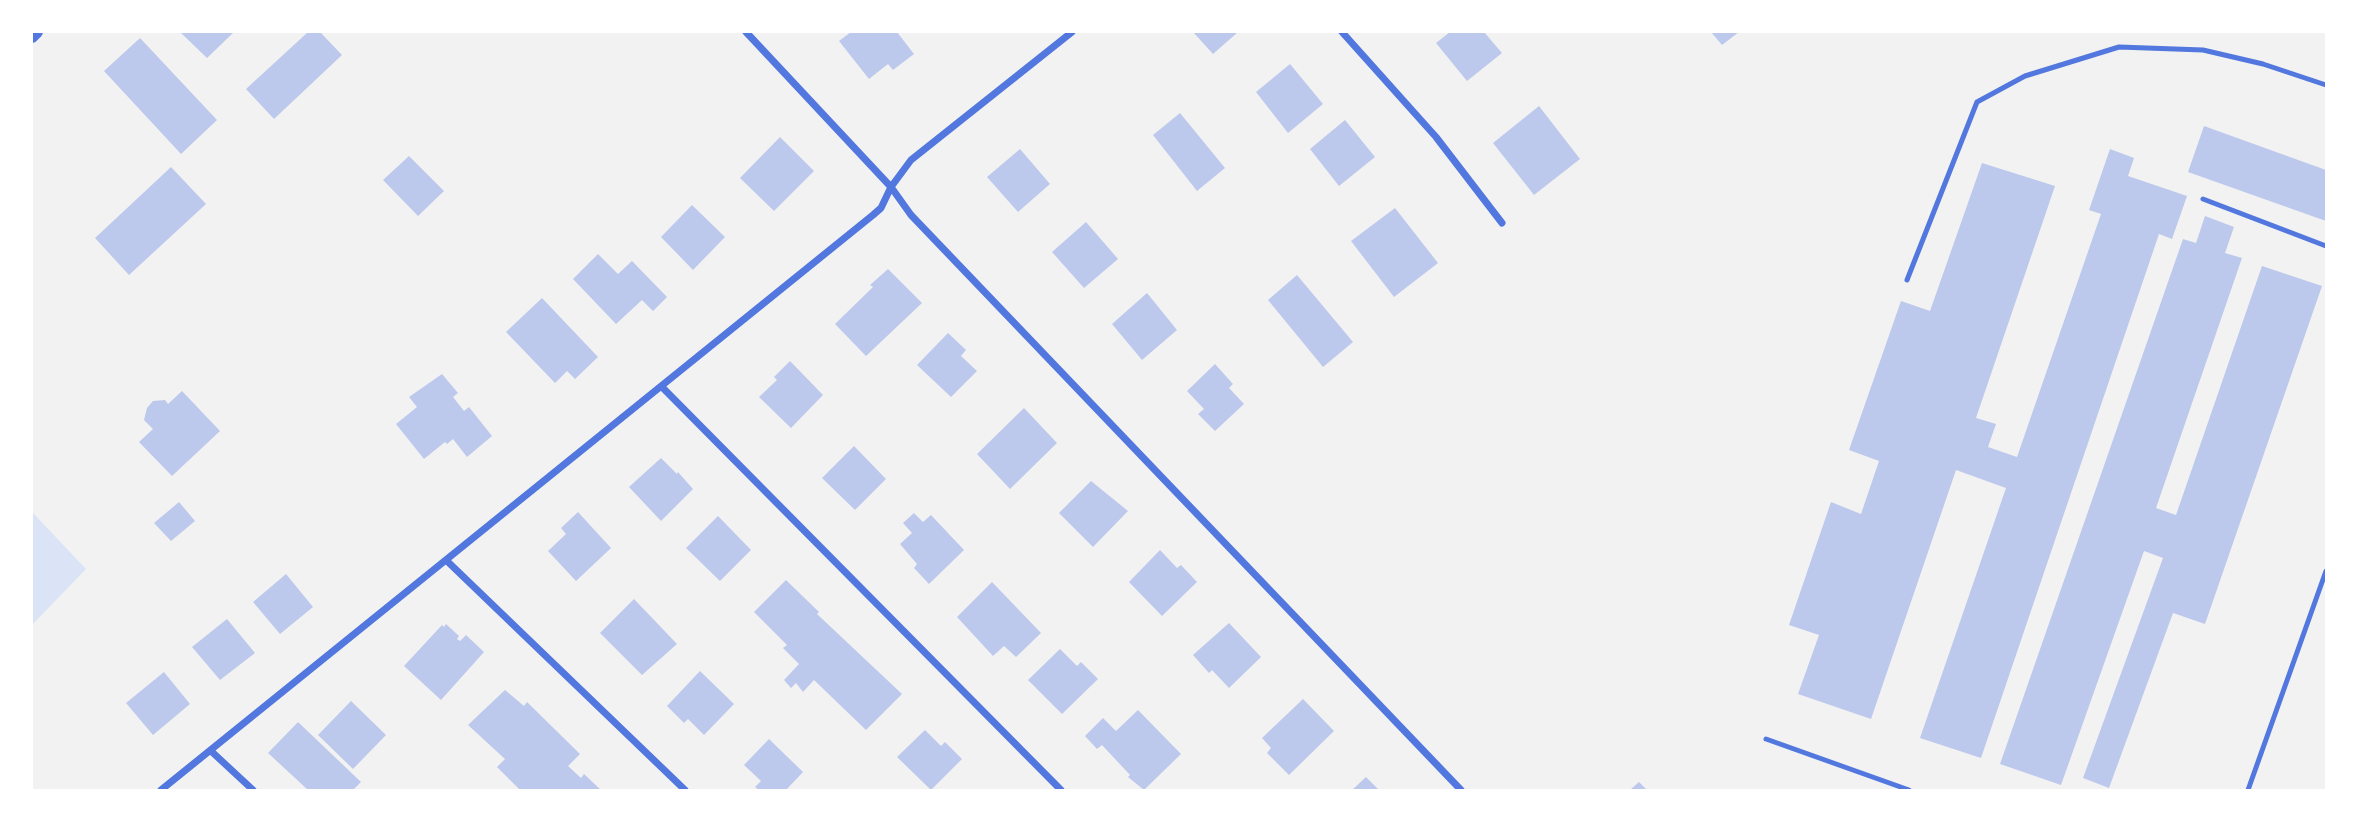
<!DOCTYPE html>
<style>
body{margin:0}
#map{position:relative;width:2358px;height:822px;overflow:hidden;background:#f2f2f2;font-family:Inter,sans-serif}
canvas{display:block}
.frame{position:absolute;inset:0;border:33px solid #fff;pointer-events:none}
</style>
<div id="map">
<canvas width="2358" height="822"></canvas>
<div class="frame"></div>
</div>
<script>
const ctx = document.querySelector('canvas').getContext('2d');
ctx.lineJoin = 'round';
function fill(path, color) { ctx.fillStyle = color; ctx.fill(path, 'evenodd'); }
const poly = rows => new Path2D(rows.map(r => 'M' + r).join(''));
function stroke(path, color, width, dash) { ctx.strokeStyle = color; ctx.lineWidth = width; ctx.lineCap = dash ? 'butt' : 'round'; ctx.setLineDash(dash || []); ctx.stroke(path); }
const green = poly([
 [32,512,86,569,32,625]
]);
const building = poly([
 [180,32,234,32,207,58],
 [308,32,320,32,342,55,274,119,246,89],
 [851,32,897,32,914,54,893,70,888,64,869,79,839,41],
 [1193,32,1238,32,1213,54],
 [1450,32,1484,32,1502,53,1467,81,1436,43],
 [1711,32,1739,32,1722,45],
 [140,38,217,120,181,154,104,71],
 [1290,64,1323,104,1288,133,1256,92],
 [1539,106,1580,159,1534,195,1493,143],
 [1180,113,1225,168,1197,191,1153,135],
 [1345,120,1375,157,1339,186,1310,149],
 [2204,126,2326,170,2326,221,2188,172],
 [780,137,814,171,774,211,740,178],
 [1020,149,1050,184,1018,212,987,177],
 [2110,149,2134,158,2128,176,2187,196,2172,239,2159,234,1981,758,1920,738,2006,488,1956,470,1871,719,1798,694,1819,635,1789,625,1831,502,1861,514,1879,461,1849,450,1901,301,1930,311,1982,163,2055,186,1976,418,1996,424,1988,447,2017,457,2101,214,2089,210],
 [409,156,444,191,418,216,383,180],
 [171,167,206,204,129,275,95,238],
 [692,205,725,237,693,270,661,237],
 [1395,208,1438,263,1394,297,1351,241],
 [2205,216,2234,227,2225,253,2242,258,2156,508,2176,515,2262,266,2322,286,2205,624,2173,613,2109,788,2083,778,2163,558,2144,551,2061,785,2000,764,2183,239,2196,243],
 [1086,222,1118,259,1084,288,1052,252],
 [598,254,618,274,632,261,667,297,653,311,642,300,616,324,573,279],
 [888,269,922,303,866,356,835,324,873,287,870,285],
 [1297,275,1353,342,1323,367,1268,300],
 [1147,293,1177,330,1142,360,1112,324],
 [542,298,598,357,575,379,567,371,555,383,506,332],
 [948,333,966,350,961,356,977,371,951,397,917,365],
 [790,361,823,395,791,428,759,397,777,380,774,377],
 [1215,364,1233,384,1229,388,1244,404,1215,431,1198,414,1204,409,1187,391],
 [442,374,458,393,453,397,464,411,469,407,492,436,467,457,453,439,447,444,445,442,424,459,396,424,417,407,409,397],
 [182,391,220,431,172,476,139,442,153,429,144,420,147,408,153,401,165,400,168,404],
 [1024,408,1057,443,1010,489,977,454],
 [854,446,886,479,855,510,822,478],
 [661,458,677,474,678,472,693,489,661,521,629,487],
 [1091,481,1128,511,1093,547,1059,513],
 [179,502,195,521,171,541,154,523],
 [578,512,611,548,576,581,548,551,566,534,561,528],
 [914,513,923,522,931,515,964,550,929,584,914,568,917,564,900,544,912,533,903,523],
 [718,516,751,550,720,581,686,548],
 [1160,550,1177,568,1181,565,1197,582,1162,616,1129,582],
 [286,574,313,607,280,634,253,602],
 [786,580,819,612,817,614,902,694,866,730,814,680,803,692,796,683,791,688,784,680,799,664,783,648,787,645,754,612],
 [992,582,1041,633,1016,657,1004,646,993,656,957,617],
 [634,599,677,644,642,675,600,633],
 [227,619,255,653,220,680,192,647],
 [1229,623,1261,657,1229,688,1212,670,1209,673,1193,655],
 [446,624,459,636,457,639,460,641,466,635,484,652,441,700,404,666,442,625,444,627],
 [1060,649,1077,666,1081,662,1098,679,1062,714,1028,680],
 [700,671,734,704,704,735,688,719,684,723,667,706],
 [164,672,190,704,153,735,126,703],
 [505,690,524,706,527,702,580,754,568,766,581,778,584,774,601,790,520,790,497,767,505,759,468,725],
 [1303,699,1334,731,1289,775,1267,753,1271,748,1262,738],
 [351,701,386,735,353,769,318,735],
 [1138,710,1181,754,1144,790,1128,777,1130,775,1102,745,1097,749,1085,736,1103,718,1116,731],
 [298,722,361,782,353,790,308,790,268,753],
 [925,730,941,746,945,742,962,759,931,790,897,757],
 [769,739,803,772,786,790,759,790,755,787,761,781,744,765],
 [1366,777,1379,790,1352,790],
 [1639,782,1647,790,1630,790]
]);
const service = poly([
 [2203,199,2326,246],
 [1907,280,1977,102,2025,76,2119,47,2203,50,2263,64,2326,85],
 [1766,739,1909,790],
 [2248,790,2326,571]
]);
const minor = poly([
 [746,32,891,187,911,215,1461,790],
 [1342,32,1436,137,1502,223],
 [662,387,1061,790],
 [447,561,685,790],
 [211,751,253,790],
 [161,790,873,215,881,208,891,187,911,160,1072,32]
]);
const tertiary = poly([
 [32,37,37,32]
]);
fill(green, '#dbe4f7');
fill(building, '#bdc9ec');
stroke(service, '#5277de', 5);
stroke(minor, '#5277de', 7);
stroke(tertiary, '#5277de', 12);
</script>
